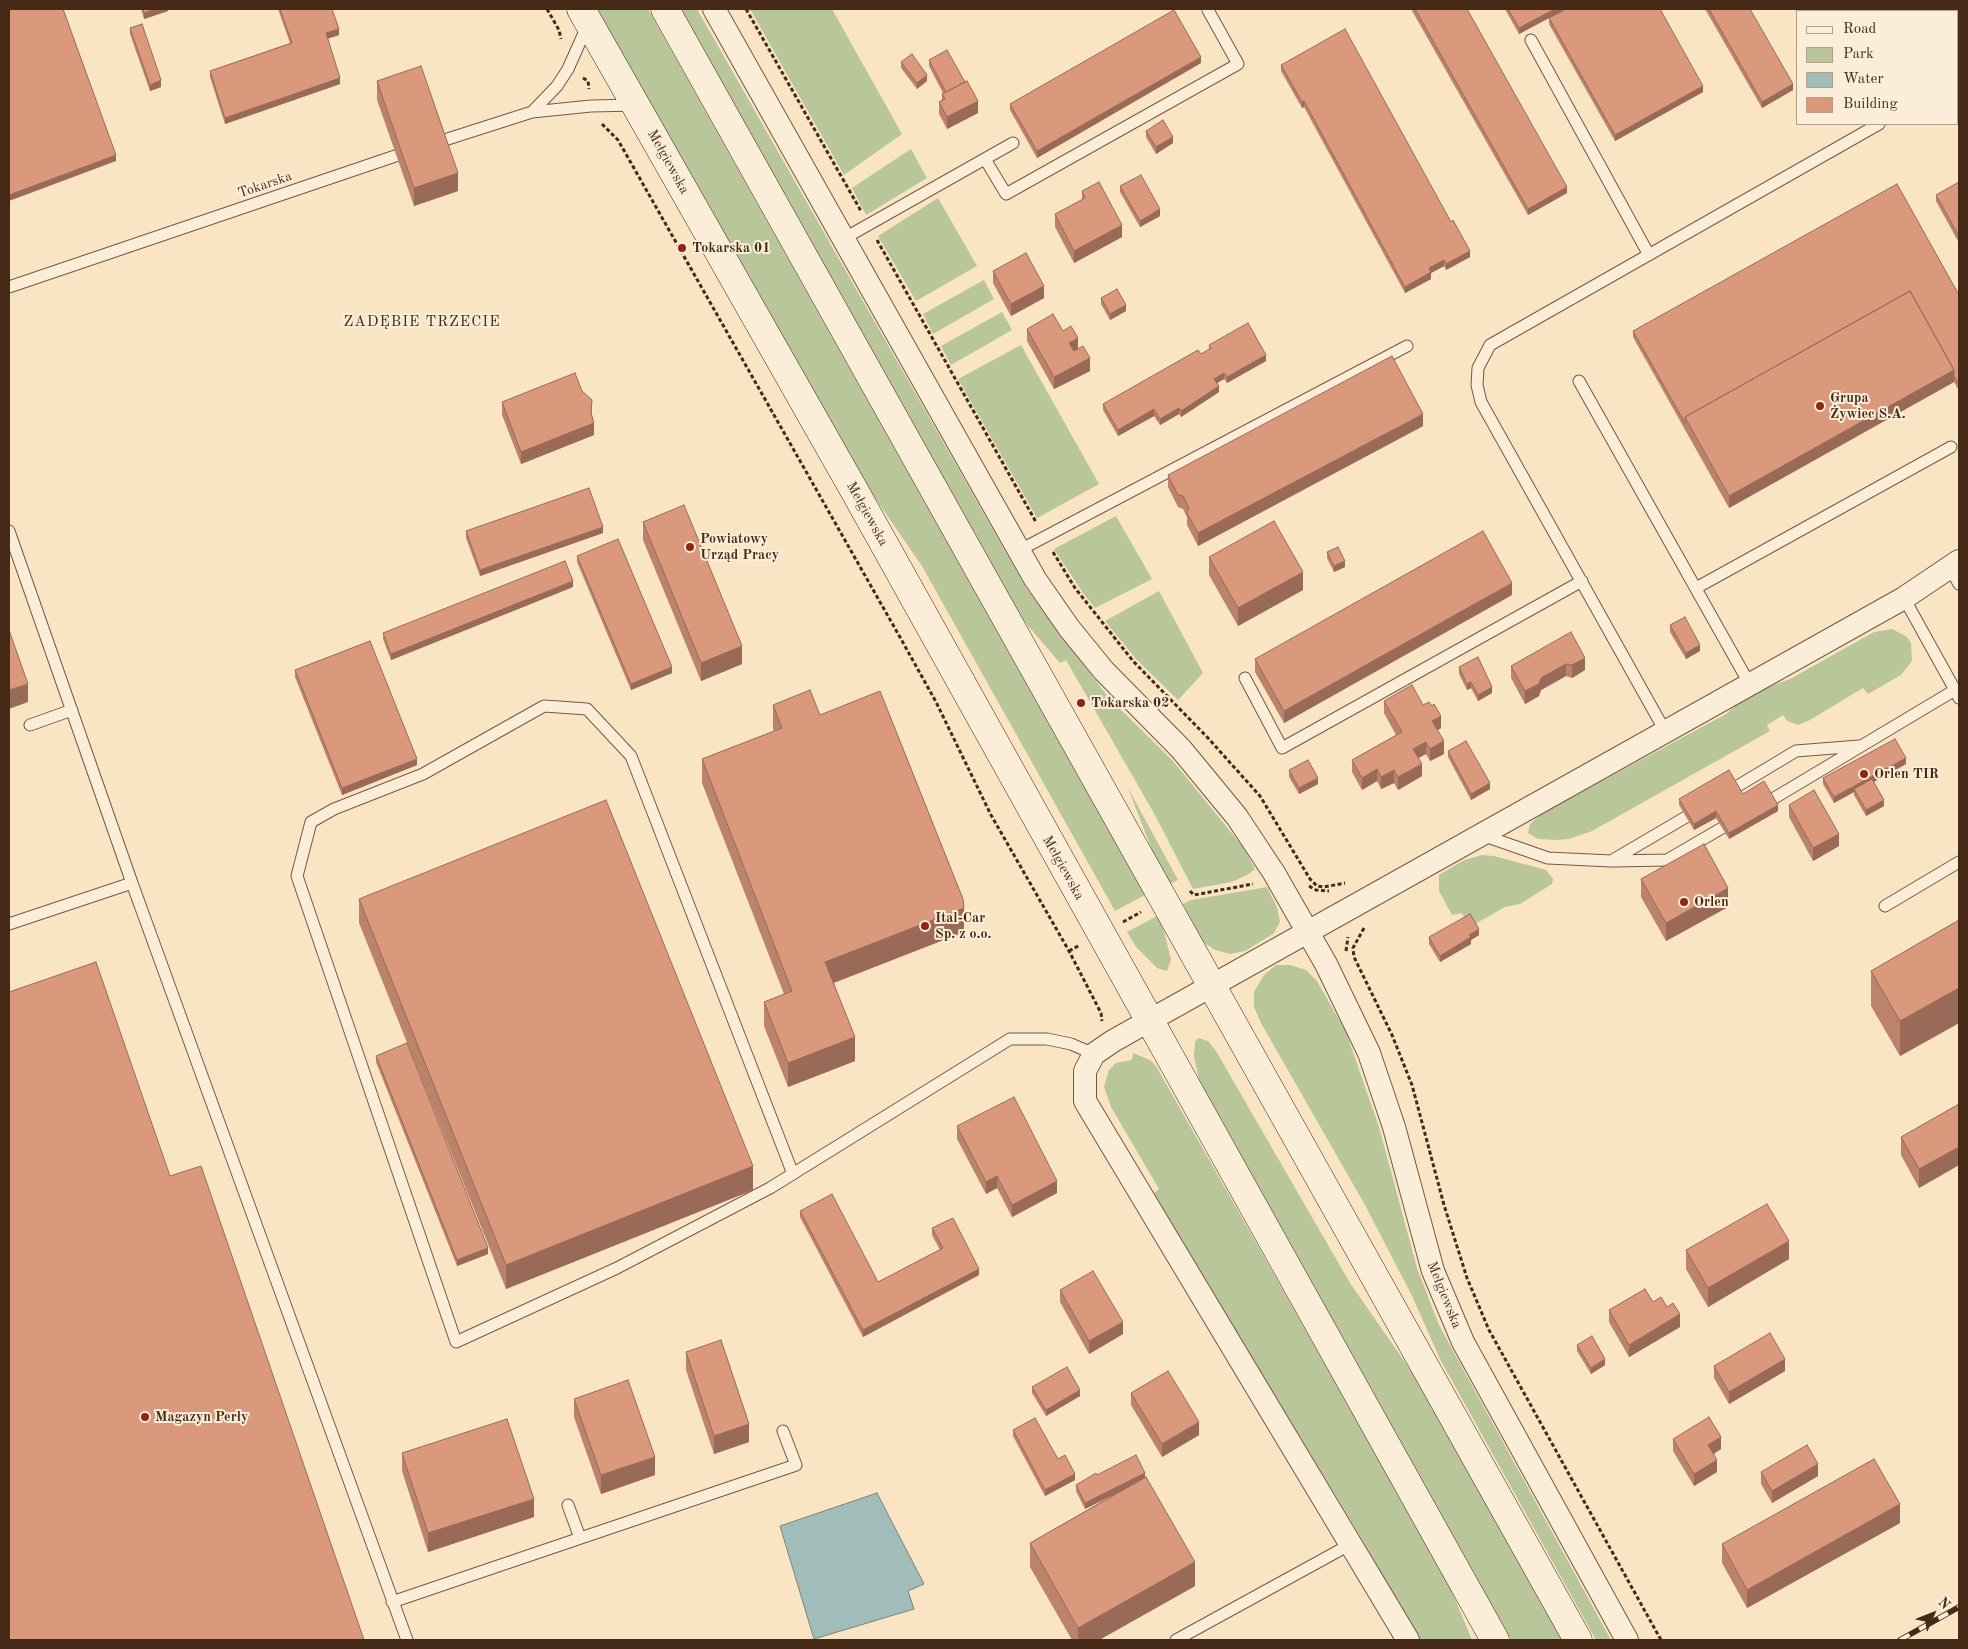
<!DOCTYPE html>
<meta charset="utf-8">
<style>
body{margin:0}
#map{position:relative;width:1968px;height:1649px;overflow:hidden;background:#f9e5c4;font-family:"Old Standard TT",serif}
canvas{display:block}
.frame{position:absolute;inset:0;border:10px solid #472918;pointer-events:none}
.legend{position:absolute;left:1796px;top:10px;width:162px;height:115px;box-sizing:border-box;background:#fbeed9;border:1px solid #b39f8c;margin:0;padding:6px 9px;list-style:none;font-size:15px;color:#472918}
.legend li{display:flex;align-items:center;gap:10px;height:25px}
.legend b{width:25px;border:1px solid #b39f8c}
.north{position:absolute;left:1908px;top:1589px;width:50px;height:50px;-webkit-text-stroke:4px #fbeed9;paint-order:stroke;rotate:46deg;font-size:14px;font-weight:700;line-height:20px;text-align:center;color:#472918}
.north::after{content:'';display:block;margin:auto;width:18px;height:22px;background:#472918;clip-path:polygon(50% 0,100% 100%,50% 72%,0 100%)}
</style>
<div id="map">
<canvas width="1968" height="1649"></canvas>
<div class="frame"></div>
<ul class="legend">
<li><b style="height:6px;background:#fbeed9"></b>Road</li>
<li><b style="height:14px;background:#b8c699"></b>Park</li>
<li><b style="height:14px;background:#a0bdba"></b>Water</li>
<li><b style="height:14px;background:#da987c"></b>Building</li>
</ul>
<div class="north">N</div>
</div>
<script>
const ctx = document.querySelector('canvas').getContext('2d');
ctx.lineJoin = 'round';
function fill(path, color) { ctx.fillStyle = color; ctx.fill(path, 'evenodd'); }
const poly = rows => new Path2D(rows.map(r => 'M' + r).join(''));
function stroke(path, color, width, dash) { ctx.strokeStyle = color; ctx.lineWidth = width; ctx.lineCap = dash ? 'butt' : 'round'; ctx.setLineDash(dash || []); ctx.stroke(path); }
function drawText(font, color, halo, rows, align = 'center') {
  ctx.font = font + ' "Old Standard TT",serif'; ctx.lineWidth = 4; ctx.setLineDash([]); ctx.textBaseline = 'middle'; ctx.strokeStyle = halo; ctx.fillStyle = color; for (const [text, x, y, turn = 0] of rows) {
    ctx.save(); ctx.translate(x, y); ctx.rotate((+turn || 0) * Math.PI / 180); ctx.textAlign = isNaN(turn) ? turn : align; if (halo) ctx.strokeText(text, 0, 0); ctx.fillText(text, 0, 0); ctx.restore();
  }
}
const green = poly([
 [596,9,648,9,1145,895,1115,911,922,566,866,485],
 [680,9,697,9,1026,588,1108,697,1173,761,1243,847,1255,869,1247,875,1232,882,1193,889,1155,815,1066,660,1060,663,1018,614],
 [750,9,832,9,902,134,844,175],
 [911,149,927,178,866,215,852,188],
 [938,198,977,266,916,301,878,236],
 [984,280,994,299,933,334,923,314],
 [1002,312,1012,330,951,365,941,346],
 [1021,345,1099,484,1037,518,958,379],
 [1116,516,1152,579,1095,608,1083,593,1054,549],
 [1159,591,1203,673,1178,700,1136,659,1105,621],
 [1892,629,1906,636,1911,643,1912,661,1901,675,1868,694,1863,688,1810,720,1798,725,1787,721,1783,715,1767,725,1770,731,1592,831,1569,839,1558,840,1538,839,1528,833,1530,824,1543,813,1726,714,1749,694,1790,679,1874,632],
 [1128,788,1178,880,1170,884,1154,855],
 [1482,855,1494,856,1546,870,1553,879,1552,884,1520,904,1505,907,1475,924,1467,920,1461,913,1452,915,1439,891,1439,875,1464,860],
 [1267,887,1277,907,1280,922,1273,934,1245,951,1230,954,1215,950,1203,942,1183,904,1191,900],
 [1157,916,1164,931,1171,960,1167,971,1157,968,1136,947,1127,932],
 [1276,965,1290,965,1306,970,1317,981,1346,1032,1379,1127,1417,1268,1439,1325,1611,1640,1596,1640,1441,1361,1412,1296,1365,1205,1261,1023,1254,1007,1254,992,1264,975],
 [1198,1038,1208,1041,1216,1051,1350,1283,1425,1391,1562,1640,1511,1640,1199,1080,1194,1056,1195,1042],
 [1133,1053,1150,1060,1156,1066,1448,1582,1472,1640,1419,1640,1359,1534,1153,1194,1159,1189,1111,1107,1104,1087,1109,1070,1116,1063,1132,1060]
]);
const water = poly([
 [877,1493,924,1584,908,1591,914,1609,814,1639,780,1526,877,1493]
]);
const path = poly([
 [547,9,559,30,561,39],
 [746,9,861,211],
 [583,78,588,81,589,89],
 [602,124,618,140,901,639,936,702,991,815,1069,951,1101,1013,1102,1021],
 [877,240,1036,522],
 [1053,552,1075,588,1133,661,1208,738,1260,796,1310,879,1317,886,1324,887,1345,883],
 [1309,886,1316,890,1329,891],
 [1190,891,1194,895,1253,884],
 [1123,922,1141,912],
 [1364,928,1353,948,1354,957,1392,1035,1412,1085,1444,1205,1467,1278,1489,1330,1661,1640],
 [1069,951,1080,945],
 [1346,951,1348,937]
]);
const service = poly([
 [1877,9,1878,11],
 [1531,40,1649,255],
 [1957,80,1959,78],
 [532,112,557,86,568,69,588,24],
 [432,144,532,112,591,106,636,105],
 [985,159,1006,194,1238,64,1208,10],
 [843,239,1013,143],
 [9,287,410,151],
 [1579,381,1749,683],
 [9,531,132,883,9,924],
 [1018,551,1407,346],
 [1950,568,1959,584],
 [1696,588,1951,447],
 [1904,598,1955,690],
 [1245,678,1282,748,1582,581],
 [30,725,72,710],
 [1665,731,1481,402,1477,385,1478,368,1490,345,1879,124],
 [1736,787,1796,751,1859,746],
 [1771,800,1955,690,1959,698],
 [1482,835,1548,858,1611,861,1686,817],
 [1613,861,1667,860,1722,828],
 [132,883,407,1640],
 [1885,906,1959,862],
 [793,1174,631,756,587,709,544,706,423,774,334,809,311,822,297,876,456,1342,617,1268,770,1188,1010,1039,1047,1039,1071,1044,1094,1054],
 [568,1505,580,1538],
 [392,1602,796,1465,783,1431],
 [1176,1640,1351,1544]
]);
const minor = poly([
 [714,9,1035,579,1069,628,1104,671,1181,749,1237,817,1274,873,1326,964,1369,1053,1394,1127,1433,1271,1463,1342,1627,1640],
 [1408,1640,1085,1101,1085,1071,1094,1054,1113,1041,1904,598,1959,561]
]);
const secondary = poly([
 [581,9,854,490,1495,1640],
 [665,9,1578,1640]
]);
const rail = poly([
 [1900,1640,1959,1607]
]);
const wall = poly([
 [141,9,168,9,168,11,144,19],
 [278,9,332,9,339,35,327,39,340,84,225,124,210,77,210,71,290,43],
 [1411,9,1467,9,1567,193,1528,215],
 [1505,9,1660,9,1703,92,1615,141,1549,24,1549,18,1556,14,1519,34],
 [1705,9,1750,9,1793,90,1762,108],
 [130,28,161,87,150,91,130,34],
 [929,60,978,113,947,129,939,114,939,102,942,100,942,94,943,93,929,66],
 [901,62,927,81,917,89,901,68],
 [1201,63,1037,158,1010,110,1010,104],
 [1281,65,1470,257,1446,270,1444,266,1431,273,1431,279,1405,293,1304,107,1302,108,1281,71],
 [377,81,458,191,414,206,377,100],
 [1146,131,1173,143,1156,154,1146,137],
 [1959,182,1959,243,1936,201,1936,195],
 [1120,186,1160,216,1140,227,1120,192],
 [1082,191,1122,237,1074,263,1055,227,1055,214,1082,200],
 [993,271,1044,298,1011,316,993,283],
 [1959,295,1959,391,1954,382,1729,508,1633,337,1633,331],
 [1101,298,1126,311,1110,320,1101,304],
 [1027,329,1063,331,1078,349,1090,371,1054,389,1027,341],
 [1209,345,1266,361,1227,383,1224,379,1217,383,1219,392,1181,417,1179,414,1160,425,1154,416,1118,436,1103,410,1103,404,1201,354,1209,350],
 [502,402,591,415,594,435,521,464,502,415],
 [1423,426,1198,546,1187,525,1187,517,1183,509,1178,507,1168,487,1168,475],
 [643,522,742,664,701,681,643,540],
 [466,531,603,533,480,576,466,538],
 [1327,552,1345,567,1334,572,1327,558],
 [577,556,672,673,631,690,577,562],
 [1209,557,1303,590,1238,626,1209,575],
 [573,587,391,660,383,639,383,633],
 [1512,595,1284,723,1255,672,1255,659],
 [1670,625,1700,651,1686,659,1670,632],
 [1585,658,1585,670,1572,678,1566,676,1541,690,1539,696,1525,704,1511,678,1511,666],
 [1459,667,1492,693,1478,701,1471,688,1467,690,1459,674],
 [295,670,417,765,342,795,295,677],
 [1384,701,1423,705,1441,728,1438,730,1444,754,1430,761,1426,754,1418,758,1422,776,1398,790,1394,783,1381,789,1377,781,1362,790,1352,772,1352,760,1396,735,1384,713],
 [773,705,820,715,964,932,834,983,855,1061,788,1087,764,1026,764,1002,784,994,702,783,702,759,774,731,773,729],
 [1448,751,1490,789,1471,800,1448,757],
 [1906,764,1874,782,1884,806,1866,816,1854,795,1854,792,1834,803,1823,784,1823,778],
 [1289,770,1318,784,1299,794,1289,777],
 [1743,794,1778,811,1729,839,1716,818,1694,830,1679,805,1679,799],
 [1789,805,1839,846,1813,861,1789,817],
 [1641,879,1728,907,1666,941,1641,897],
 [359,899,753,1190,506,1289,359,923],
 [1959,920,1959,1023,1900,1056,1871,1006,1871,971],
 [1479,935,1471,940,1471,944,1440,962,1429,944,1429,937],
 [376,1056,488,1254,457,1266,376,1062],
 [1959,1104,1959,1165,1919,1188,1901,1155,1901,1137],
 [957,1126,1057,1193,1012,1217,997,1188,986,1194,957,1139],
 [800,1211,878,1282,940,1250,932,1235,932,1228,979,1275,863,1337,800,1217],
 [1686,1250,1789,1259,1708,1307,1686,1269],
 [1060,1290,1123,1334,1089,1354,1060,1302],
 [1653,1302,1667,1307,1680,1327,1629,1357,1609,1322,1609,1310],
 [1577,1345,1605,1365,1591,1374,1577,1351],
 [686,1352,749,1442,714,1454,686,1370],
 [1714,1366,1785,1371,1729,1404,1714,1378],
 [1032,1387,1080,1396,1046,1416,1032,1393],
 [1131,1393,1199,1435,1162,1457,1131,1405],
 [574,1399,655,1475,601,1494,574,1417],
 [1013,1430,1058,1459,1075,1480,1045,1496,1013,1436],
 [1673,1439,1721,1449,1714,1454,1717,1472,1694,1486,1673,1451],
 [402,1453,534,1517,428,1552,402,1471],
 [1761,1472,1818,1476,1772,1503,1761,1484],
 [1097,1475,1145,1477,1195,1586,1099,1640,1072,1640,1030,1567,1030,1543,1113,1495,1085,1509,1076,1491,1076,1485],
 [1900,1523,1747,1608,1722,1563,1722,1544]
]);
const shadedWall = poly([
 [156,9,168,9,168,11,144,19,144,13],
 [1555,9,1566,9,1519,34,1519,28],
 [339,29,339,35,326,39,326,33],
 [1201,57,1201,63,1037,158,1037,151],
 [927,75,927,81,917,89,917,83],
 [340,78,340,84,225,124,225,118],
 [161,80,161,87,150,91,150,85],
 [1793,84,1793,90,1762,108,1762,102],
 [1703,86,1703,92,1615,141,1615,135],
 [978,101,978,113,947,129,947,117],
 [1304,101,1304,107,1302,108,1302,102],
 [1173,137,1173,143,1156,154,1156,147],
 [116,155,116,161,9,201,9,195],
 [458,173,458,191,414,206,414,188],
 [1567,187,1567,193,1528,215,1528,209],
 [1160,209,1160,216,1140,227,1140,221],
 [1122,225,1122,237,1074,263,1074,251],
 [1470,251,1470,257,1446,270,1446,264],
 [1444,260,1444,266,1431,273,1431,279,1405,293,1405,287,1429,268],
 [1044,286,1044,298,1011,316,1011,304],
 [1126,305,1126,311,1110,320,1110,314],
 [1078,338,1078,350,1069,355,1069,343],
 [1266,355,1266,361,1227,383,1227,377],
 [1090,358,1090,371,1054,389,1054,377],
 [1954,370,1954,382,1729,508,1729,496],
 [1224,373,1224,379,1214,385,1214,379],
 [1219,386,1219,392,1181,417,1181,411],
 [592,400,591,424,594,423,594,435,521,464,521,452],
 [1179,408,1179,414,1160,425,1160,419],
 [1154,409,1154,416,1118,436,1118,430],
 [1423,414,1423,426,1198,546,1198,533],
 [603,527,603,533,480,576,480,570],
 [1345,561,1345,567,1334,572,1334,566],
 [1303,572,1303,590,1238,626,1238,608],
 [573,581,573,587,391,660,391,654],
 [1512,583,1512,595,1284,723,1284,711],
 [1700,645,1700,651,1686,659,1686,653],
 [742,646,742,664,701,681,701,663],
 [1585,658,1585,670,1572,678,1572,665],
 [1566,664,1566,676,1541,690,1539,696,1525,704,1525,691,1541,678],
 [672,667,672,673,631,690,631,684],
 [1471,682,1471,688,1467,690,1467,684],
 [28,684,28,702,9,709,9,690],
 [1492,687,1492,693,1478,701,1478,695],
 [1441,716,1441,728,1432,733,1432,721],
 [1444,741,1444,754,1430,761,1430,749],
 [1426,742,1426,754,1413,761,1413,749],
 [1906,758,1906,764,1855,792,1854,789,1854,792,1834,803,1834,797],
 [417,759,417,765,342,795,342,788],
 [1422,764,1422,776,1398,790,1398,777],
 [1377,769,1377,781,1362,790,1362,778],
 [1394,770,1394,783,1381,789,1381,777],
 [1318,778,1318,784,1299,794,1299,788],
 [1490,783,1490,789,1471,800,1471,794],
 [1884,800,1884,806,1866,816,1866,810],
 [1778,805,1778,811,1729,839,1729,833],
 [1716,811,1716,818,1694,830,1694,824],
 [1839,834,1839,846,1813,861,1813,848],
 [1728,888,1728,907,1666,941,1666,923],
 [964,908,964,932,825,986,825,962],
 [1479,929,1479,935,1471,940,1471,944,1440,962,1440,956,1469,935],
 [1959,988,1959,1023,1900,1056,1900,1021],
 [855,1037,855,1061,788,1087,788,1063],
 [1959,1147,1959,1165,1919,1188,1919,1169],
 [753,1166,753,1190,506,1289,506,1265],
 [997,1176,997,1188,986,1194,986,1182],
 [1057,1181,1057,1193,1012,1217,1012,1205],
 [1789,1241,1789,1259,1708,1307,1708,1288],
 [488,1248,488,1254,457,1266,457,1260],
 [979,1269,979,1275,863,1337,863,1330],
 [1680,1314,1680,1327,1629,1357,1629,1345],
 [1123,1322,1123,1334,1089,1354,1089,1341],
 [1605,1359,1605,1365,1591,1374,1591,1368],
 [1785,1359,1785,1371,1729,1404,1729,1392],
 [1080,1390,1080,1396,1046,1416,1046,1410],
 [1199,1422,1199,1435,1162,1457,1162,1444],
 [749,1424,749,1442,714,1454,714,1436],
 [1721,1437,1721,1449,1708,1457,1708,1445],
 [655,1457,655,1475,601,1494,601,1475],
 [1717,1460,1717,1472,1694,1486,1694,1474],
 [1818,1464,1818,1476,1772,1503,1772,1491],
 [1145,1473,1145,1479,1085,1509,1085,1503],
 [1075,1474,1075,1480,1045,1496,1045,1490],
 [534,1499,534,1517,428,1552,428,1533],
 [1900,1504,1900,1523,1747,1608,1747,1590],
 [1195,1562,1195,1586,1099,1640,1078,1640,1078,1628]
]);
const building = poly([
 [9,9,63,9,116,155,9,195,9,9],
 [143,9,156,9,144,13,143,9],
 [280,9,332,9,339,29,326,33,340,78,225,118,210,71,292,43,280,9],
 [1415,9,1467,9,1567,187,1528,209,1415,9],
 [1508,9,1555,9,1519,28,1508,9],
 [1566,9,1660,9,1703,86,1615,135,1549,18,1566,9],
 [1709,9,1750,9,1793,84,1762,102,1709,9],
 [1174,10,1201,57,1037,151,1010,104,1174,10],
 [142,24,161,80,150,85,130,28,142,24],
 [1345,29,1451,222,1453,220,1470,251,1446,264,1444,260,1429,268,1431,272,1405,287,1304,101,1302,102,1281,65,1345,29],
 [947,50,965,82,946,92,929,60,947,50],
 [912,54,927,75,917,83,901,62,912,54],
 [421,66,458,173,414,188,377,81,421,66],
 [967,81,978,101,947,117,939,102,945,99,942,94,967,81],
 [1163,120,1173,137,1156,147,1146,131,1163,120],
 [1141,175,1160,209,1140,221,1120,186,1141,175],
 [1099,182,1122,225,1074,251,1055,214,1085,198,1082,191,1099,182],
 [1959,182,1959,236,1936,195,1959,182],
 [1897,184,1959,295,1959,385,1954,376,1954,370,1910,291,1685,417,1685,423,1633,331,1897,184],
 [1026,253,1044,286,1011,304,993,271,1026,253],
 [1117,289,1126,305,1110,314,1101,298,1117,289],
 [1910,291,1954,370,1729,496,1685,417,1910,291],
 [1053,314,1063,331,1071,326,1078,338,1069,343,1074,351,1083,346,1090,358,1054,377,1027,329,1053,314],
 [1248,323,1266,355,1227,377,1224,373,1214,379,1219,386,1181,411,1179,408,1160,419,1154,409,1118,430,1103,404,1198,350,1201,354,1211,348,1209,345,1248,323],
 [1392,356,1423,414,1198,533,1187,513,1189,508,1183,496,1178,495,1168,475,1392,356],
 [575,373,582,391,592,400,591,413,594,423,521,452,502,402,575,373],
 [589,488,603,527,480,570,466,531,589,488],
 [684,505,742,646,701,663,643,522,684,505],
 [1274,521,1303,572,1238,608,1209,557,1274,521],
 [1483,531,1512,583,1284,711,1255,659,1483,531],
 [618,539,672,667,631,684,577,556,618,539],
 [1338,547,1345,561,1334,566,1327,552,1338,547],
 [565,561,573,581,391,654,383,633,565,561],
 [1685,617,1700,645,1686,653,1670,625,1685,617],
 [9,630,28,684,9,690,9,630],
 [1571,632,1585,658,1572,665,1566,664,1541,678,1539,684,1525,691,1511,666,1571,632],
 [370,641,417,759,342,788,295,670,370,641],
 [1478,657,1492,687,1478,695,1471,682,1467,684,1459,667,1478,657],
 [1412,685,1423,705,1429,702,1432,706,1434,704,1441,716,1432,721,1444,741,1430,749,1426,742,1413,749,1422,764,1398,777,1394,770,1381,777,1377,769,1362,778,1352,760,1402,732,1384,701,1412,685],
 [810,690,820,715,880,691,963,899,964,908,825,962,855,1037,788,1063,764,1002,792,991,702,759,782,728,773,705,810,690],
 [1895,739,1906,758,1834,797,1823,778,1895,739],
 [1466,741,1490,783,1471,794,1448,751,1466,741],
 [1308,760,1318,778,1299,788,1289,770,1308,760],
 [1729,770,1743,794,1764,781,1778,805,1729,833,1716,811,1694,824,1679,799,1729,770],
 [1872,779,1884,800,1866,810,1854,789,1872,779],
 [1814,790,1839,834,1813,848,1789,805,1814,790],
 [606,800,753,1166,506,1265,359,899,606,800],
 [1704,844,1728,888,1666,923,1641,879,1704,844],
 [1470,914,1479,929,1469,935,1471,937,1440,956,1429,937,1470,914],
 [1959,920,1959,988,1900,1021,1871,971,1959,920],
 [96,962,170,1176,201,1166,364,1640,9,1640,9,992,96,962],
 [407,1043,488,1248,457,1260,376,1056,407,1043],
 [1014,1097,1057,1181,1012,1205,997,1176,986,1182,957,1126,1014,1097],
 [1959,1104,1959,1147,1919,1169,1901,1137,1959,1104],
 [832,1194,878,1282,943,1248,932,1228,953,1218,979,1269,863,1330,800,1211,832,1194],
 [1767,1204,1789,1241,1708,1288,1686,1250,1767,1204],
 [1093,1271,1123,1322,1089,1341,1060,1290,1093,1271],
 [1645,1289,1653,1302,1661,1297,1667,1307,1673,1303,1680,1314,1629,1345,1609,1310,1645,1289],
 [1770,1333,1785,1359,1729,1392,1714,1366,1770,1333],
 [1592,1336,1605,1359,1591,1368,1577,1345,1592,1336],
 [721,1340,749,1424,714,1436,686,1352,721,1340],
 [1067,1367,1080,1390,1046,1410,1032,1387,1067,1367],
 [1168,1371,1199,1422,1162,1444,1131,1393,1168,1371],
 [628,1380,655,1457,601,1475,574,1399,628,1380],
 [1709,1417,1721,1437,1708,1445,1717,1460,1694,1474,1673,1439,1709,1417],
 [1035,1418,1058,1459,1065,1455,1075,1474,1045,1490,1013,1430,1035,1418],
 [507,1419,534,1499,428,1533,402,1453,507,1419],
 [1807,1445,1818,1464,1772,1491,1761,1472,1807,1445],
 [1136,1455,1145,1473,1085,1503,1076,1485,1096,1473,1097,1475,1136,1455],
 [1874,1459,1900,1504,1747,1590,1722,1544,1874,1459],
 [1146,1477,1195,1562,1078,1628,1030,1543,1146,1477]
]);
const markers = [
 [682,248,5,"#8f2418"],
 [1820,406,5,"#8f2418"],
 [690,547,5,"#8f2418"],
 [1081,703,5,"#8f2418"],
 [1864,774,5,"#8f2418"],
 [1684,902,5,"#8f2418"],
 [925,926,5,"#8f2418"],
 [145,1417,5,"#8f2418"]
];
const streetNames = [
 ["Mełgiewska",668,162,61],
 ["Tokarska",265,185,-19],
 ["Mełgiewska",867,514,61],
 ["Mełgiewska",1063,868,61],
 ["Mełgiewska",1444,1295,68]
];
const poiNames = [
 ["Tokarska 01",692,248],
 ["Grupa",1830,398],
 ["Żywiec S.A.",1830,414],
 ["Powiatowy",700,539],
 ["Urząd Pracy",700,555],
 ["Tokarska 02",1091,703],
 ["Orlen TIR",1874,774],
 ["Orlen",1694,902],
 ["Ital-Car",935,918],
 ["Sp. z o.o.",935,934],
 ["Magazyn Perły",155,1417]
];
const neighbourhoodNames = [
 ["ZADĘBIE TRZECIE",422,322]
];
fill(green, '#b8c699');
fill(water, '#a0bdba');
stroke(water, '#7c8279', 1);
stroke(service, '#745843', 13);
stroke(minor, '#745843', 24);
stroke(secondary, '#472918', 29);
stroke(path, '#472918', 3, [4, 2.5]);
stroke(service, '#fbeed9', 11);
stroke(minor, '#fbeed9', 22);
stroke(secondary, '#fbeed9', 28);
stroke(rail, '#472918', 5.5);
stroke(rail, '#fbeed9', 4, [11]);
fill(wall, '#bb836b');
fill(shadedWall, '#996a57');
fill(building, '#da987c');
stroke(building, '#996a57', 1);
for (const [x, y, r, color] of markers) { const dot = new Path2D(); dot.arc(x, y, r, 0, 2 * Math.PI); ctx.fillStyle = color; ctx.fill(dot); stroke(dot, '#fbeed9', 2); }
drawText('14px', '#472918', '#fbeed9', streetNames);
drawText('bold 14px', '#472918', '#fbeed9', poiNames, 'left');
ctx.letterSpacing = '1px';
drawText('15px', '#472918', '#fbeed9', neighbourhoodNames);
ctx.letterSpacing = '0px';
</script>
